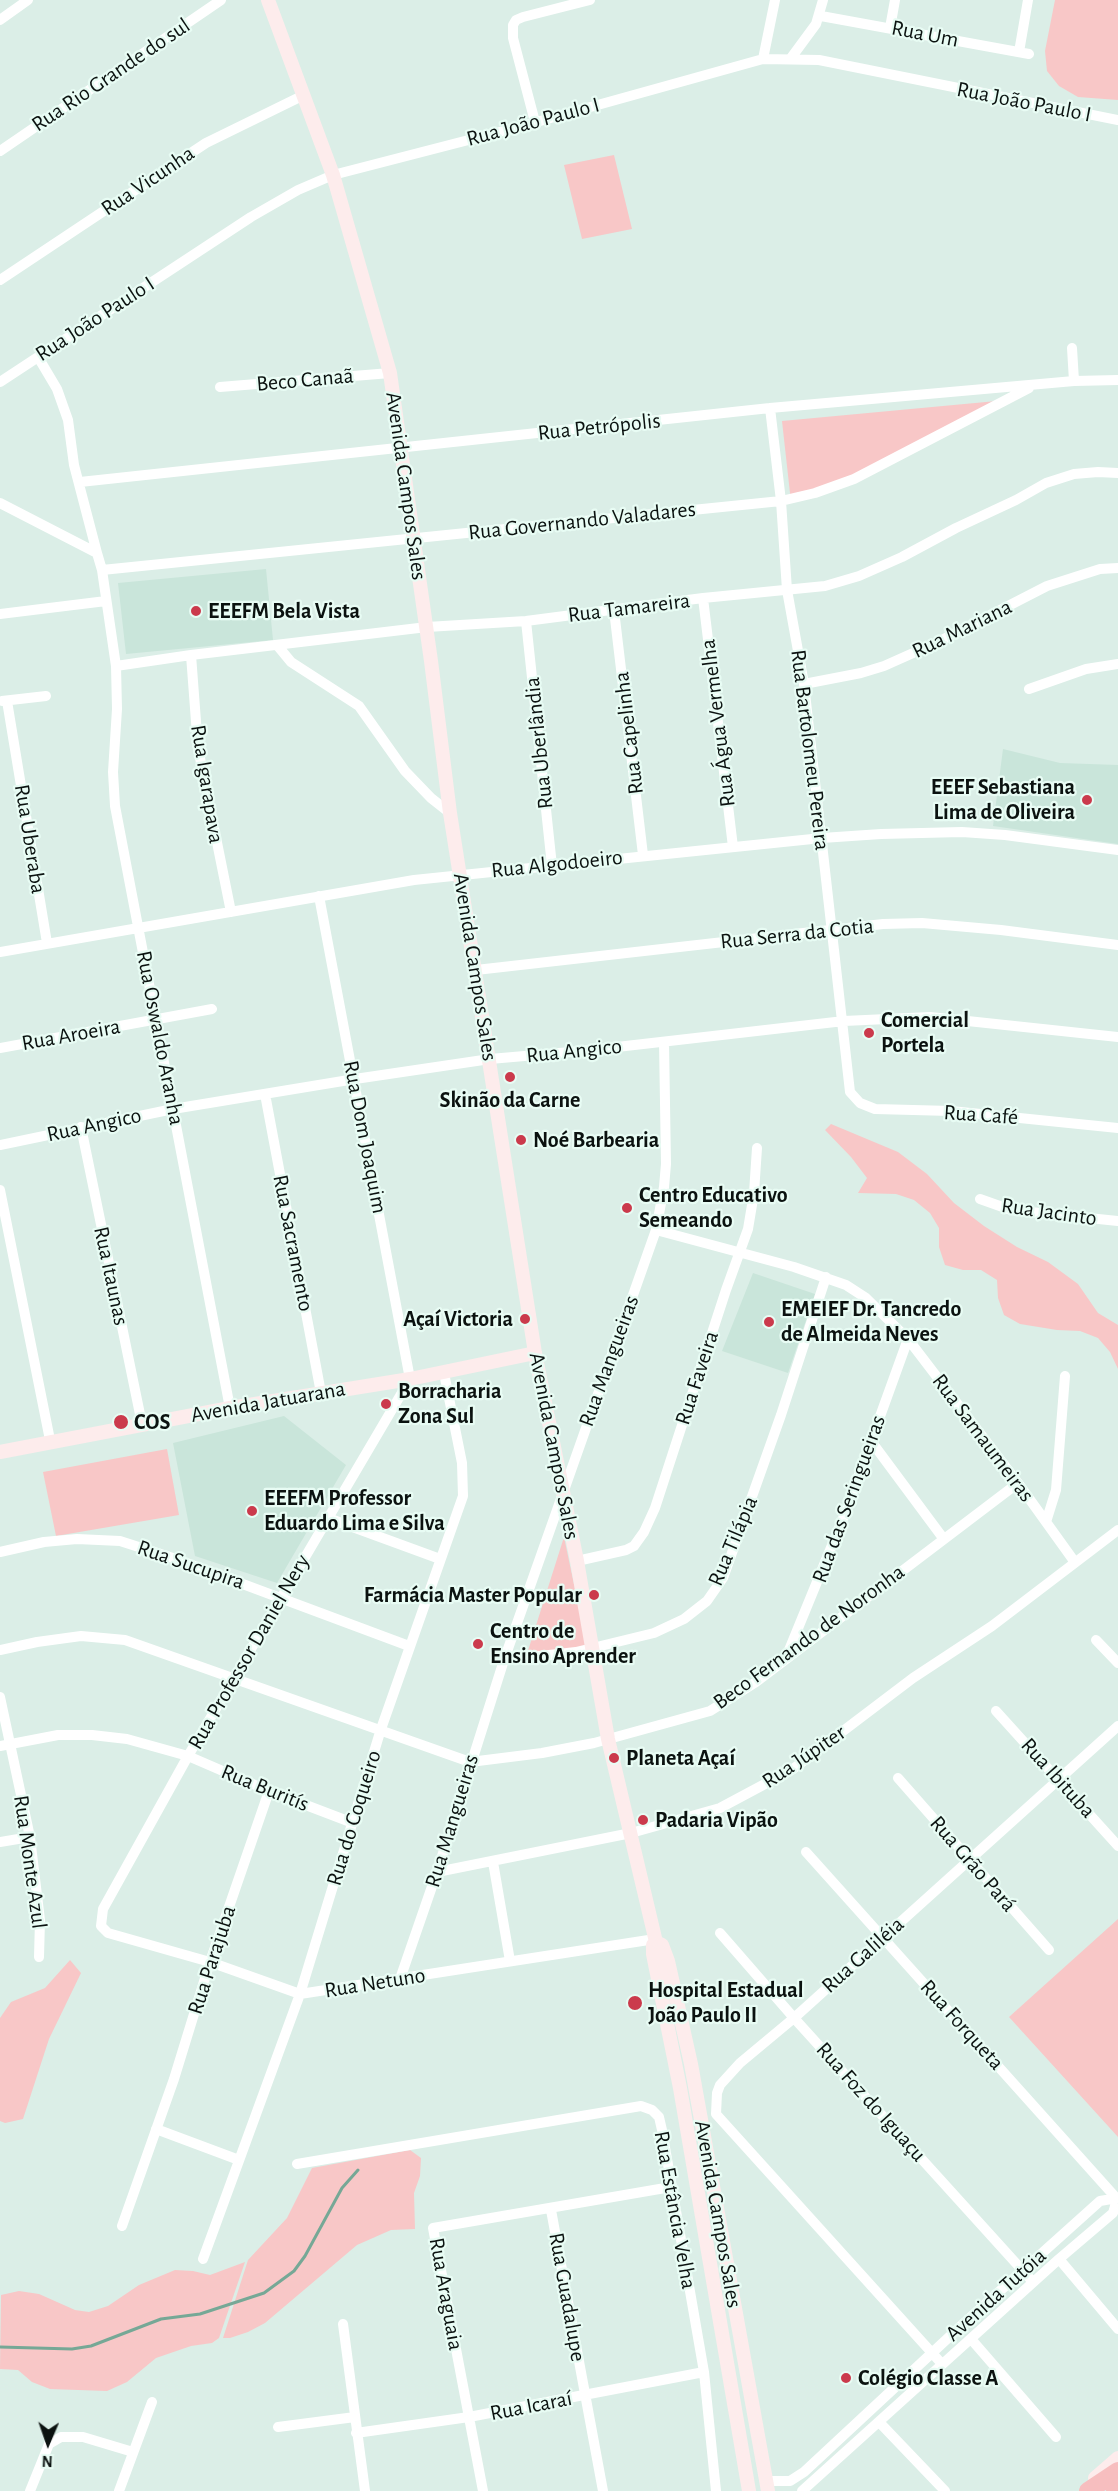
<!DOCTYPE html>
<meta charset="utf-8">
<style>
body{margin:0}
#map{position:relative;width:1118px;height:2491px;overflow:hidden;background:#dbeee7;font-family:"Alegreya Sans",sans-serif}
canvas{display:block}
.north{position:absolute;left:18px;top:2413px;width:60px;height:60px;-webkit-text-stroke:4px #e8fcf4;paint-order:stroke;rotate:182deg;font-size:16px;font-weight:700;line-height:24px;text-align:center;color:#0b1210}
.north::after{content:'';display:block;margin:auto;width:21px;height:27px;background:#0b1210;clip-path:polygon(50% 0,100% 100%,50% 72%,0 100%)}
</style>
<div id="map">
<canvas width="1118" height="2491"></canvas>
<div class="north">N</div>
</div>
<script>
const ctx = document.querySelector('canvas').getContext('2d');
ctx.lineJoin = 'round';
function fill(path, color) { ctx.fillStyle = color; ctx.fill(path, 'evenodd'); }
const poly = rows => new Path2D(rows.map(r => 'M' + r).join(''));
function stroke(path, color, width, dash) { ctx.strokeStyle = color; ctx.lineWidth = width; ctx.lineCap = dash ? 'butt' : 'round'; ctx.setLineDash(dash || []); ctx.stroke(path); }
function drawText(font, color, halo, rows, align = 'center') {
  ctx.font = font + ' "Alegreya Sans",sans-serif'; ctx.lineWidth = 4.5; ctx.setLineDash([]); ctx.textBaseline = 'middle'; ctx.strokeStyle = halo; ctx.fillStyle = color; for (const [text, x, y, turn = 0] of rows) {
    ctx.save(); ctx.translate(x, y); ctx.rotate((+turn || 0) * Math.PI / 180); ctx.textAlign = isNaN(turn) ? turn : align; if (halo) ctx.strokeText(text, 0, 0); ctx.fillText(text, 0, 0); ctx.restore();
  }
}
const built = poly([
 [266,569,273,640,126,654,118,583],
 [1003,749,1060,763,1118,765,1118,844,993,826],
 [753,1273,815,1294,788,1373,722,1351],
 [284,1416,346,1465,277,1583,195,1556,173,1443]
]);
const green = poly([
 [1055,0,1118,0,1118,100,1078,97,1059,86,1047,71,1045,51],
 [614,155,632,229,582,239,564,165],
 [1018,399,836,484,791,502,782,421],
 [831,1124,898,1152,927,1174,954,1203,984,1226,1017,1247,1048,1262,1078,1284,1098,1313,1118,1325,1118,1369,1110,1352,1098,1338,1080,1331,1057,1330,1020,1324,1004,1315,998,1298,997,1280,981,1270,963,1270,945,1265,939,1247,939,1228,930,1213,914,1200,896,1194,858,1193,867,1178,851,1157,825,1130],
 [167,1449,179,1515,56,1536,43,1472],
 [564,1537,587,1646,526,1657],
 [1118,1919,1118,2137,1009,2017],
 [70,1960,81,1973,49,2039,23,2119,5,2123,0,2121,0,2018,11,2002,45,1988],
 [410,2150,421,2158,420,2176,414,2193,415,2229,391,2230,357,2245,265,2323,248,2332,230,2338,223,2338,248,2260,287,2218,312,2168],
 [245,2262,219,2338,212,2343,191,2346,156,2358,127,2382,107,2391,50,2389,32,2382,18,2370,0,2369,1,2295,19,2291,39,2294,75,2310,89,2312,108,2306,139,2285,175,2270,193,2271,210,2275]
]);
const stream = poly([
 [0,2347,72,2349,91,2346,161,2319,200,2314,264,2293,294,2271,305,2256,342,2188,358,2170]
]);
const street = poly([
 [821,16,1029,54],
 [0,20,28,0],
 [890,28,895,0],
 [1019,52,1028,0],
 [791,58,816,24,823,0],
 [763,59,775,0],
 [535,122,513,38,513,25,516,20,523,17,590,0],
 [0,151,221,0],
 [0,280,206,143,304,95],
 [1072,348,1074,381],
 [38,357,57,389,68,420,74,465,97,553],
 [0,382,251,217,298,190,333,175,515,128,763,59,819,60,1118,120],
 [220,387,390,373],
 [770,408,781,501,787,590,804,684,850,1092,860,1103,875,1109,951,1111,1118,1128],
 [80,482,770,408,1074,381,1118,380],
 [0,503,97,553,102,570,116,666,117,709,113,772,115,806,230,1408],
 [102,570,781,501,815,493,854,479,1029,388],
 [703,598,733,847],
 [614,610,643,855],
 [0,614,106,601],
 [526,621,552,866],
 [277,645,291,662,359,706,405,771,431,798,450,813],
 [191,655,198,748,231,912],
 [116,666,191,655,427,627,526,621,703,598,825,586,859,576,902,557,956,528,1016,500,1046,483,1074,474,1098,472,1118,473],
 [804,684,861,673,884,666,940,641,1047,586,1100,569,1118,568],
 [1029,689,1086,669,1118,664],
 [2,701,46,696],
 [7,701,47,943],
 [319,896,410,1379,188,1756,103,1909,101,1926,108,1933,210,1962,300,1994,655,1939],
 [0,952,414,880,822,838,881,834,962,832,1005,835,1118,850],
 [476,970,883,924,922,923,1001,930,1118,945],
 [0,1048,212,1009],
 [265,1094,321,1393],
 [81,1127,142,1424],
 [0,1145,173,1109,355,1079,490,1059,582,1051,844,1021,930,1017,1118,1037],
 [0,1190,50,1440],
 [980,1199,1011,1210,1118,1221],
 [656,1230,794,1267,846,1285,866,1298,908,1339,1018,1483,1074,1561],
 [871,1441,943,1538],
 [328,1518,440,1559],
 [1046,1522,1056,1490,1065,1376],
 [0,1552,44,1542,77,1539,120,1541,173,1558,409,1646],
 [577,1561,626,1550,634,1546,644,1532,655,1508,726,1290,748,1229,754,1193,757,1148],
 [1096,1640,1118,1663],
 [0,1650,37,1642,81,1636,125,1640,470,1762,542,1753,594,1743,710,1711,756,1682,1018,1483],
 [787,1655,844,1516,908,1339],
 [504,1660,576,1652,654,1633,684,1619,707,1601,723,1578,781,1415,826,1277],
 [0,1697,30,1837,40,1920,39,1957],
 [996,1711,1118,1846],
 [0,1746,58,1735,92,1735,127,1739,188,1756,269,1791,353,1823],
 [898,1778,1049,1950],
 [0,1842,30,1837],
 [806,1852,1117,2199],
 [493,1862,510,1961],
 [437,1872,631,1833,720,1808,793,1769,913,1678,992,1626,1118,1530],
 [720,1933,794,2018,1033,2282],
 [400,1979,437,1872,504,1660,656,1230,664,1187,666,1164,664,1042],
 [156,2129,239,2160],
 [297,2164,641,2106,652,2110,659,2117,662,2130,704,2372,716,2491],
 [551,2210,603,2491],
 [122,2226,174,2079,210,1962,269,1791],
 [203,2259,300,1994,381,1729,463,1496,462,1463,444,1373],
 [1059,2259,1118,2329],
 [343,2324,365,2491],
 [971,2339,1056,2437],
 [942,2364,716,2114,717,2093,720,2085,740,2063,794,2018,1118,1726],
 [880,2423,945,2491],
 [278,2427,355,2417],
 [356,2433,469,2417,704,2372],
 [766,2481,790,2481,804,2472,962,2325,1100,2201,1118,2198],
 [30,2491,49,2444,61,2437,83,2437,133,2452],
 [119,2491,152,2402],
 [483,2491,433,2228,671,2187],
 [802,2491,1059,2259,1113,2213,1117,2199]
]);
const secondary = poly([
 [268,0,333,175,390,373,431,661,450,813,535,1353,577,1561,608,1739,656,1942,653,1945,653,1954,680,2088,749,2491],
 [0,1452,230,1408,410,1379,535,1353],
 [656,1942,662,1945,668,1961,691,2064,768,2491],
 [1095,2478,1118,2458]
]);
const highway = poly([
 [1088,2491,1118,2471],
 [1115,2491,1118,2489]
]);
const markers = [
 [196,611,6,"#cb3a4c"],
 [1087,800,6,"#cb3a4c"],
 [869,1033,6,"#cb3a4c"],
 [510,1077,6,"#cb3a4c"],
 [521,1140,6,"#cb3a4c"],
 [627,1208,6,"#cb3a4c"],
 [525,1319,6,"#cb3a4c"],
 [769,1322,6,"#cb3a4c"],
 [386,1404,6,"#cb3a4c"],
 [121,1422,8,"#cb3a4c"],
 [252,1511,6,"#cb3a4c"],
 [594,1595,6,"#cb3a4c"],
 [478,1644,6,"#cb3a4c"],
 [614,1758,6,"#cb3a4c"],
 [643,1820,6,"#cb3a4c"],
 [635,2003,8,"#cb3a4c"],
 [846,2378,6,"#cb3a4c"]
];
const streetNames = [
 ["Rua Um",925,34,11],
 ["Rua Rio Grande do sul",111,75,-34],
 ["Rua João Paulo I",1024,102,11],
 ["Rua João Paulo I",533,122,-15],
 ["Rua Vicunha",148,181,-34],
 ["Rua João Paulo I",95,319,-33],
 ["Beco Canaã",305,380,-5],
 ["Rua Petrópolis",599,427,-6],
 ["Avenida Campos Sales",406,486,82],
 ["Rua Governando Valadares",582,521,-6],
 ["Rua Tamareira",629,608,-7],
 ["Rua Mariana",962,629,-26],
 ["Rua Água Vermelha",718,723,-97],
 ["Rua Capelinha",629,733,-97],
 ["Rua Uberlândia",539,743,-96],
 ["Rua Bartolomeu Pereira",810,750,83],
 ["Rua Igarapava",207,784,81],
 ["Rua Uberaba",30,839,81],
 ["Rua Algodoeiro",557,864,-6],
 ["Rua Serra da Cotia",797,934,-6],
 ["Avenida Campos Sales",475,967,81],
 ["Rua Aroeira",71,1035,-10],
 ["Rua Oswaldo Aranha",160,1038,79],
 ["Rua Angico",574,1051,-6],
 ["Rua Café",981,1115,4],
 ["Rua Angico",94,1125,-12],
 ["Rua Dom Joaquim",365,1137,79],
 ["Rua Jacinto",1049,1212,8],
 ["Rua Sacramento",293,1243,79],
 ["Rua Itaunas",111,1276,78],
 ["Rua Mangueiras",609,1361,-70],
 ["Rua Faveira",697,1378,-72],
 ["Avenida Jatuarana",268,1402,-10],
 ["Rua Samaumeiras",983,1438,53],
 ["Avenida Campos Sales",554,1446,79],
 ["Rua das Seringueiras",849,1499,-70],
 ["Rua Tilápia",733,1541,-67],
 ["Rua Sucupira",191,1565,19],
 ["Beco Fernando de Noronha",809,1637,-36],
 ["Rua Professor Daniel Nery",249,1652,-60],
 ["Rua Júpiter",804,1757,-34],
 ["Rua Ibituba",1058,1778,48],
 ["Rua Buritís",265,1788,22],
 ["Rua do Coqueiro",354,1818,-73],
 ["Rua Mangueiras",452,1821,-73],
 ["Rua Monte Azul",30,1862,82],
 ["Rua Grão Pará",973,1864,49],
 ["Rua Galiléia",863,1955,-42],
 ["Rua Parajuba",212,1960,-72],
 ["Rua Netuno",375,1983,-9],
 ["Rua Forqueta",962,2025,48],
 ["Rua Foz do Iguaçu",871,2102,48],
 ["Rua Estância Velha",675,2210,80],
 ["Avenida Campos Sales",718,2214,80],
 ["Rua Araguaia",446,2294,80],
 ["Avenida Tutóia",996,2295,-42],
 ["Rua Guadalupe",567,2297,80],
 ["Rua Icaraí",531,2406,-11]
];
const poiNames = [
 ["EEEFM Bela Vista",208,611],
 ["EEEF Sebastiana",1075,787,"right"],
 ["Lima de Oliveira",1075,812,"right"],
 ["Comercial",881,1020],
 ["Portela",881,1045],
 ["Skinão da Carne",510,1100,"center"],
 ["Noé Barbearia",533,1140],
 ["Centro Educativo",639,1195],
 ["Semeando",639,1220],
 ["EMEIEF Dr. Tancredo",781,1309],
 ["de Almeida Neves",781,1334],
 ["Açaí Victoria",513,1319,"right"],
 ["Borracharia",398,1391],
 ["Zona Sul",398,1416],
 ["COS",134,1422],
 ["EEEFM Professor",264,1498],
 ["Eduardo Lima e Silva",264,1523],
 ["Farmácia Master Popular",582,1595,"right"],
 ["Centro de",490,1631],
 ["Ensino Aprender",490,1656],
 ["Planeta Açaí",626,1758],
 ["Padaria Vipão",655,1820],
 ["Hospital Estadual",648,1990],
 ["João Paulo II",648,2015],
 ["Colégio Classe A",858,2378]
];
fill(built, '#c9e5da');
fill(green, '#f8c7c7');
stroke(stream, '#76a896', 3);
stroke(street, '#fff', 10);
stroke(secondary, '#fdecec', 14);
stroke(highway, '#f7bebf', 18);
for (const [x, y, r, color] of markers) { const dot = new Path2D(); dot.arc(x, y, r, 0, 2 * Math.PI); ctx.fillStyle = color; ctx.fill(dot); stroke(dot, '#e8fcf4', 2); }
drawText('22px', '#0b1210', '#e8fcf4', streetNames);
drawText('bold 22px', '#0b1210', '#e8fcf4', poiNames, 'left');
</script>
